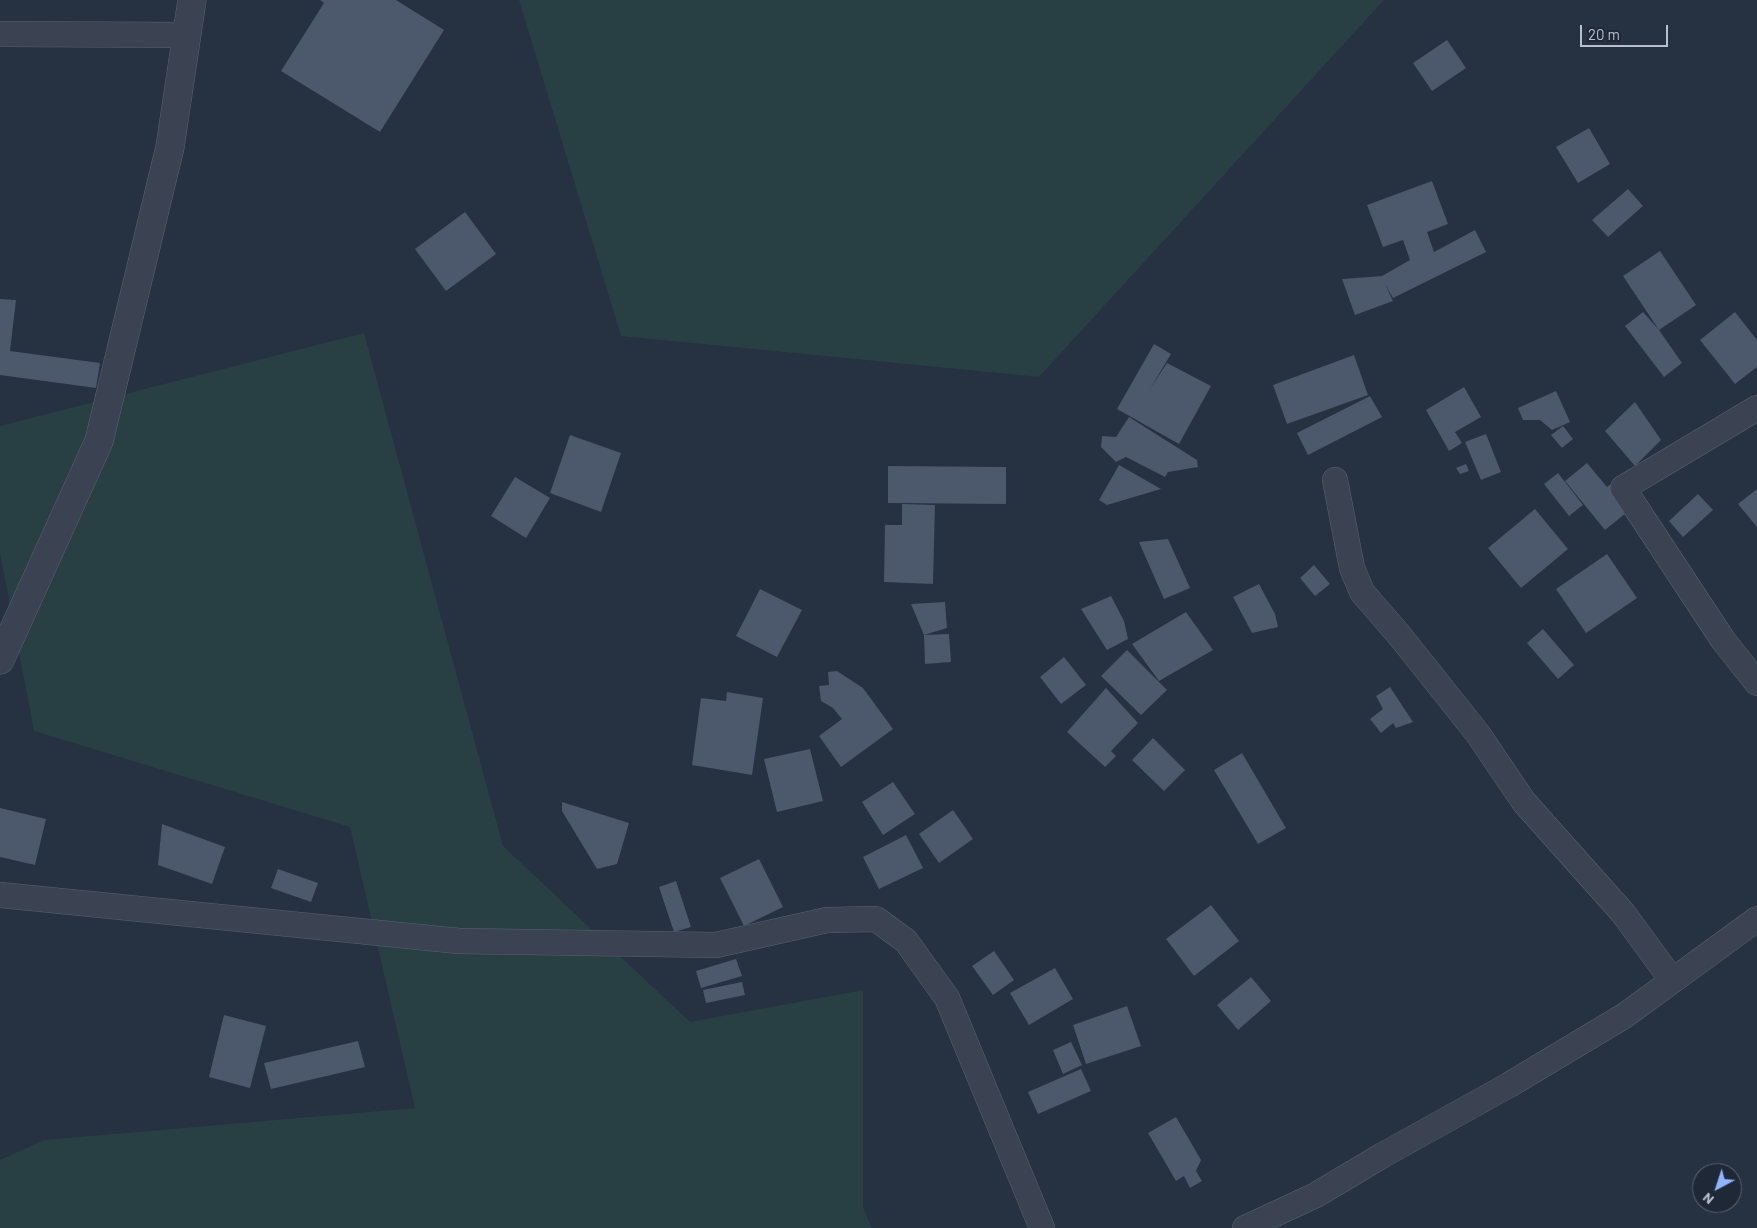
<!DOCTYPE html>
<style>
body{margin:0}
#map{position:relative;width:1757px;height:1228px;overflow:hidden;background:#263142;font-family:Barlow,sans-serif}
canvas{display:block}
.north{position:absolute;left:1692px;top:1163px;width:50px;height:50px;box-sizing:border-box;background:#1f2837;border:1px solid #5c6473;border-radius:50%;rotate:220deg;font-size:14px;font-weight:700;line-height:20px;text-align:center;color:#b8bfcc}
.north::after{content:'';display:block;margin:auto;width:18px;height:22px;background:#8fb4f9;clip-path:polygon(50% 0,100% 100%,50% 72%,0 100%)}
.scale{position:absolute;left:1580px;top:25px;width:88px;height:22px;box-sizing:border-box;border:2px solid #b8bfcc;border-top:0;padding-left:6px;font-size:15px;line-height:18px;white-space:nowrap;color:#b8bfcc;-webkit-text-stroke:4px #1f2837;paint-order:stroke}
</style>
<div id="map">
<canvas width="1757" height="1228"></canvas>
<div class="north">N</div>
<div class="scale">20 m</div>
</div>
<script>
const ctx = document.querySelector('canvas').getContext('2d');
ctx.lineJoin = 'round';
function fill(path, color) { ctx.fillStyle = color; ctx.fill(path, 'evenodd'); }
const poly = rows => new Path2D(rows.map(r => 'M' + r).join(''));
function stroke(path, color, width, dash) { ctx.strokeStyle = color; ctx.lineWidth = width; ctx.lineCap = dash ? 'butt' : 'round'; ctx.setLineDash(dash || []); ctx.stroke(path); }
const green = poly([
 [519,0,1384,0,1039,377,621,336],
 [364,333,503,846,690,1022,863,990,863,1207,872,1228,0,1228,0,1160,44,1140,415,1108,350,827,34,731,0,553,0,426]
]);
const building = poly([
 [320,0,396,0,444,30,380,132,281,71,324,3],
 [1447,40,1466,68,1432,91,1413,63],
 [1589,128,1610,164,1578,183,1556,147],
 [1432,181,1448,224,1427,232,1434,252,1475,230,1486,252,1393,298,1385,284,1393,301,1355,315,1342,279,1382,276,1410,260,1403,240,1383,247,1367,205],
 [1628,189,1643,206,1608,237,1592,220],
 [465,212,496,254,446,291,415,249],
 [1660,251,1696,305,1659,330,1623,276],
 [0,299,16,300,10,351,100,363,96,388,0,375],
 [1643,312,1659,330,1682,363,1664,377,1625,326],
 [1735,312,1757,340,1757,367,1735,384,1700,340],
 [1154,344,1171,354,1150,389,1167,363,1211,386,1179,444,1117,409],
 [1354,355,1368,395,1287,424,1273,385],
 [1464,387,1481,417,1455,432,1462,443,1449,451,1426,410],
 [1556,391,1570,422,1552,430,1540,420,1523,420,1518,408],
 [1370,396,1382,417,1308,455,1297,433],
 [1635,402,1661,440,1635,466,1605,431],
 [1129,417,1197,460,1198,467,1168,472,1165,477,1126,457,1116,462,1101,447,1102,436,1116,437],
 [1563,426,1573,439,1562,448,1551,435],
 [1486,434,1501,472,1481,480,1465,442],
 [570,435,621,453,601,512,550,493],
 [1587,463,1607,487,1611,484,1631,509,1605,530,1565,481],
 [1466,464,1469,471,1460,474,1456,468],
 [1119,465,1161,489,1107,505,1099,500],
 [888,466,1006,467,1006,504,888,503],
 [1558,473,1583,505,1569,516,1544,484],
 [515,477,550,498,526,538,491,516],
 [1757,489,1757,527,1738,504],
 [1698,494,1713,510,1683,537,1669,521],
 [902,504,935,505,933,584,884,582,885,525,902,525],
 [1535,509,1568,549,1521,588,1488,548],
 [1168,539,1190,588,1164,599,1139,542],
 [1607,554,1637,598,1586,633,1556,589],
 [1314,565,1330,584,1315,596,1300,578],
 [1259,584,1275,614,1278,627,1252,633,1233,597],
 [760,589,802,610,777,657,736,636],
 [1111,596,1124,621,1128,639,1107,650,1081,609],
 [945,602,947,628,924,635,949,634,951,662,925,664,924,635,911,604],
 [1186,612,1213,650,1159,681,1132,644],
 [1543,629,1574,665,1558,679,1527,643],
 [1127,650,1167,690,1141,715,1101,676],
 [1064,657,1086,685,1061,704,1040,677],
 [837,671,863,688,893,729,841,767,819,736,842,719,833,708,821,701,819,686,829,685,828,672],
 [1390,687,1413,722,1396,728,1393,723,1381,733,1370,719,1383,709,1376,696],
 [1106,688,1138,723,1111,751,1116,756,1105,767,1067,732],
 [727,692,763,698,752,775,692,765,701,698,726,701],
 [1153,738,1185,770,1164,791,1132,760],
 [810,749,823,801,777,812,764,759],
 [1242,753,1286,828,1258,844,1214,770],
 [893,782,915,814,883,835,862,802],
 [562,802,629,823,617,864,597,869,562,811],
 [0,808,46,819,35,865,0,857],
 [953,810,973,839,939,863,919,834],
 [162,824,225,847,212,884,158,865],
 [906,835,923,868,879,889,863,857],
 [759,859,783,907,744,926,720,878],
 [278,869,318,883,311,902,271,888],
 [676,881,691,927,674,932,659,887],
 [1211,905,1239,941,1194,976,1166,939],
 [994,951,1014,980,993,995,972,966],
 [736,959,742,976,701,988,696,971],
 [1055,968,1073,999,1029,1025,1010,993],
 [1251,977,1271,1001,1238,1030,1217,1005],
 [742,982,745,995,706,1003,703,990],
 [1127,1006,1141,1046,1086,1064,1073,1025],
 [224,1015,266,1026,250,1088,209,1077],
 [358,1041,365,1067,271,1089,264,1063],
 [1071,1042,1082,1065,1063,1074,1053,1050],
 [1081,1069,1091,1091,1038,1114,1028,1092],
 [1176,1117,1201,1160,1196,1171,1202,1181,1190,1188,1184,1176,1176,1181,1148,1133]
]);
const minor = poly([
 [0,34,187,35],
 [1757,408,1623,488,1723,640,1757,683],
 [1335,480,1352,568,1362,592,1400,636,1478,734,1524,802,1623,913,1672,980],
 [0,895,459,941,716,945,827,920,876,919,906,941,947,998,1042,1228],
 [1245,1228,1316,1195,1383,1155,1509,1085,1624,1016,1757,919]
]);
const tertiary = poly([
 [0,660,99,441,170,147,192,0]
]);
fill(green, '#283f43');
fill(building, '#4c586b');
stroke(minor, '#59616f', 26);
stroke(tertiary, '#59616f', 29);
stroke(minor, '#3b4352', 25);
stroke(tertiary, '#3b4352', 28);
</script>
